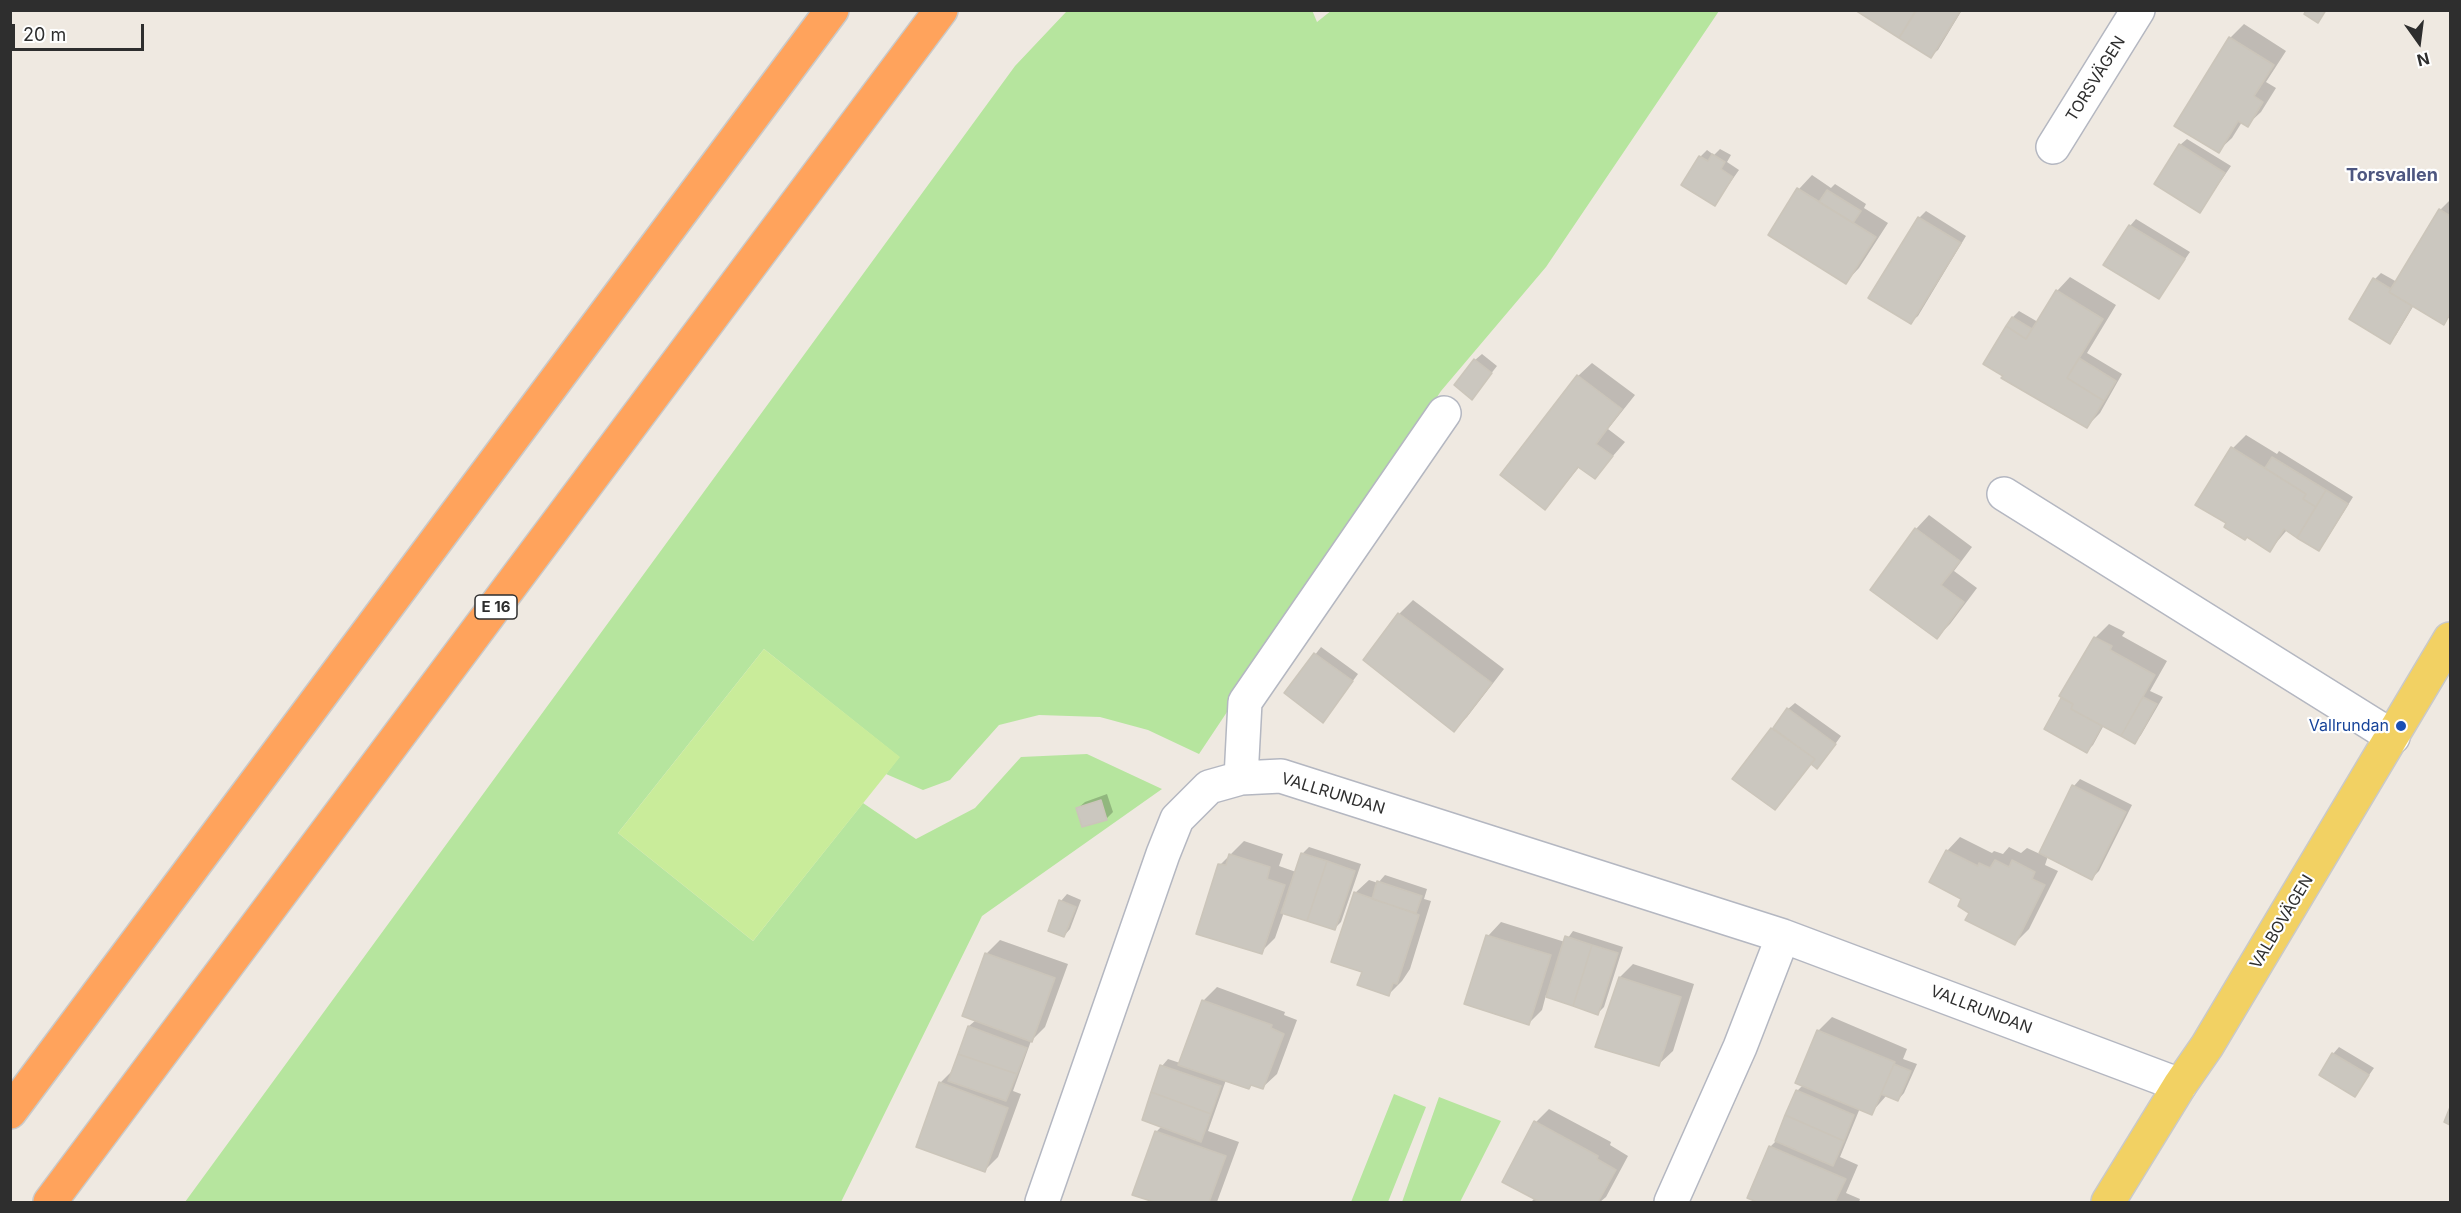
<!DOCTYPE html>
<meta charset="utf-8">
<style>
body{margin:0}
#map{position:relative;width:2461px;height:1213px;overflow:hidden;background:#efe9e1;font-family:Inter,sans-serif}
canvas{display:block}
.frame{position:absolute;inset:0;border:12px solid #2e2e2e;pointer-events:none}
.north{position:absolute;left:2389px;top:12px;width:60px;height:60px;-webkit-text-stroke:4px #fff;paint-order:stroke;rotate:166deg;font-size:16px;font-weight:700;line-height:24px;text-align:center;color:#2e2e2e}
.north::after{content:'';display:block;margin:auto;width:21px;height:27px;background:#2e2e2e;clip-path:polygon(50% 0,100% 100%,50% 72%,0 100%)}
.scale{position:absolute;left:12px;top:24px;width:132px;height:27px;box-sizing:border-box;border:3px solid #2e2e2e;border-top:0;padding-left:8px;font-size:18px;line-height:21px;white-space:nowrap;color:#2e2e2e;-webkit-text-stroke:4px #fff;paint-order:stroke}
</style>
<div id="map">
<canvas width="2461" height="1213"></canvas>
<div class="frame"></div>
<div class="north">N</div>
<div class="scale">20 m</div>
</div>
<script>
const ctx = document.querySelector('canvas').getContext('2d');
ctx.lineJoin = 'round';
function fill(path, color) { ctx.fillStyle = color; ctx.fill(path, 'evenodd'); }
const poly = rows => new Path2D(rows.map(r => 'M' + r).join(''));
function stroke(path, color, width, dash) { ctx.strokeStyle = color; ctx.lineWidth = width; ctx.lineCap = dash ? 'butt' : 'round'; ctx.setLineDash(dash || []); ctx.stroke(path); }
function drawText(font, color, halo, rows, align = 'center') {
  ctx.font = font + ' Inter,sans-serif'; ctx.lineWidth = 4.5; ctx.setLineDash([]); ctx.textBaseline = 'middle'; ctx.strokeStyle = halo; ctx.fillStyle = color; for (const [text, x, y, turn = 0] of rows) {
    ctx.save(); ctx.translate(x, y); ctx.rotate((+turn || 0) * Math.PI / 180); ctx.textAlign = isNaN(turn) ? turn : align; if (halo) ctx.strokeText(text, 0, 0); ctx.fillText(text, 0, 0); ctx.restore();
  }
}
const green = poly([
 [1072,10,1312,10,1317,22,1332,10,1719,11,1546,267,1441,391,1199,754,1148,730,1100,717,1039,715,999,725,950,780,923,790,886,774,899,757,764,649,618,833,753,941,863,803,916,839,975,808,1021,757,1087,754,1162,789,982,916,841,1202,185,1202,1015,66,1066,12],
 [1394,1094,1426,1107,1388,1202,1351,1202],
 [1439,1097,1501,1121,1460,1202,1402,1202]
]);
const pitch = poly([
 [764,649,900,757,753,941,618,833]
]);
const shadow = poly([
 [1858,10,1962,10,1938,50,1931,56],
 [2244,24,2286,51,2266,82,2276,88,2261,112,2247,125,2242,122,2232,138,2218,151,2176,125,2230,38],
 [2187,139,2231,166,2200,211,2180,145],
 [1720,149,1731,155,1727,162,1739,170,1715,204,1700,157,1707,150,1714,155],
 [1812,175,1831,188,1835,184,1866,204,1864,208,1888,223,1859,268,1846,282,1799,189],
 [2450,200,2450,316,2444,323,2414,305,2396,335,2390,342,2375,279,2381,273,2397,282,2440,210],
 [1926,211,1966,236,1918,316,1911,322,1871,297,1919,218],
 [2136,219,2190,252,2159,297,2130,226],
 [2070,277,2116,305,2087,353,2122,374,2100,413,2087,426,2004,377,2013,317,2019,311,2038,322,2057,291],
 [1482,354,1497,366,1472,398,1475,360],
 [1592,363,1635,395,1608,429,1625,442,1595,477,1580,466,1545,508,1578,376],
 [2246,435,2277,454,2279,451,2353,497,2325,542,2319,549,2287,530,2270,550,2228,523,2233,448],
 [1929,515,1972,547,1954,571,1977,588,1950,624,1937,637,1916,529],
 [1413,600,1504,669,1467,717,1454,730,1399,614],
 [2109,624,2125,632,2122,636,2167,661,2150,691,2163,697,2141,735,2135,742,2104,725,2093,745,2087,751,2046,728,2095,638],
 [1321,647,1358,674,1323,721,1286,693],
 [1795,703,1841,736,1823,761,1817,767,1820,764,1788,709],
 [2080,779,2132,805,2099,871,2092,878,2048,856,2045,865,2058,871,2029,929,2015,943,1971,912,1963,898,1947,851,1960,837,1992,853,1994,851,2003,854,2009,847,2021,853,2027,848,2040,854,2074,786],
 [1107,794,1113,812,1106,819,1078,808,1085,802],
 [1244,841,1283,854,1279,866,1296,872,1302,854,1309,847,1361,864,1341,922,1334,929,1284,912,1275,938,1261,952,1220,865],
 [1385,875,1427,889,1424,899,1431,901,1410,969,1402,981,1389,994,1363,971,1355,893,1369,880,1378,883],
 [1067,894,1081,900,1070,929,1064,936,1061,901],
 [1501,922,1565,942,1573,931,1623,947,1604,1007,1598,1013,1546,995,1542,1010,1528,1024,1488,936],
 [1000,940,1068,964,1045,1027,1031,1041,1013,1091,1021,1094,998,1157,985,1170,940,1083,954,1069,969,1026,976,1020,964,1016,987,953],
 [1633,964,1694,984,1673,1051,1659,1064,1620,977],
 [1217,987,1285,1012,1284,1015,1297,1020,1277,1074,1263,1087,1226,1080,1208,1131,1239,1142,1217,1202,1158,1202,1134,1194,1157,1131,1162,1126,1162,1066,1168,1059,1180,1063,1203,1001],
 [1832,1017,1907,1049,1903,1059,1917,1064,1904,1093,1898,1100,1887,1095,1871,1113,1860,1108,1840,1157,1858,1165,1846,1193,1860,1199,1859,1202,1761,1202,1749,1197,1770,1147,1776,1141,1797,1091,1803,1085,1818,1031],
 [2339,1047,2374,1068,2355,1095,2333,1054],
 [1549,1109,1611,1142,1610,1145,1628,1156,1606,1197,1600,1202,1531,1202,1535,1198,1536,1122]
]);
const building = poly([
 [1855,10,1916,10,1916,11,1899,38,1855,10],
 [1961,10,1931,58,1899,38,1916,10,1961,10],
 [2306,10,2326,10,2318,23,2304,14,2306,10],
 [2229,37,2274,65,2254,96,2263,102,2248,127,2238,121,2219,153,2174,126,2229,37],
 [2179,144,2225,173,2200,213,2154,184,2179,144],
 [1712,154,1725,162,1721,169,1733,177,1715,206,1681,185,1699,156,1708,161,1712,154],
 [1797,188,1876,237,1846,284,1768,235,1797,188],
 [1827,190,1861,211,1853,223,1819,202,1827,190],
 [2439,209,2450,216,2450,314,2444,325,2389,292,2439,209],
 [1918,217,1961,243,1911,324,1868,298,1918,217],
 [2129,225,2185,259,2159,299,2103,265,2129,225],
 [2373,278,2391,289,2389,292,2412,306,2390,344,2349,319,2373,278],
 [2056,290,2103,319,2067,378,2104,401,2087,428,2001,378,2003,376,1983,364,2006,326,2026,339,2056,290],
 [2012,317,2032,329,2026,339,2006,326,2012,317],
 [2079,358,2116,381,2104,401,2067,378,2079,358],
 [1474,359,1492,373,1472,400,1454,385,1474,359],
 [1577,375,1622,409,1596,444,1613,456,1595,479,1578,467,1545,510,1500,475,1577,375],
 [2231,447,2306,494,2303,499,2316,507,2297,538,2284,529,2270,552,2247,537,2245,540,2224,527,2226,523,2195,505,2231,447],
 [2272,457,2326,490,2316,507,2303,499,2306,494,2265,468,2272,457],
 [2326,490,2348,504,2319,551,2297,538,2326,490],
 [1915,528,1960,561,1941,585,1964,602,1937,639,1870,590,1915,528],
 [1398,613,1492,683,1454,732,1363,660,1398,613],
 [2094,637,2112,646,2110,650,2155,675,2121,736,2071,709,2073,704,2059,696,2094,637],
 [1314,653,1353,681,1323,723,1284,693,1314,653],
 [2143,697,2157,704,2135,744,2121,736,2143,697],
 [2061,698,2073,704,2071,709,2102,726,2087,753,2044,729,2061,698],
 [1787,708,1836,744,1817,769,1811,764,1815,759,1773,728,1787,708],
 [1771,728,1815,759,1775,810,1732,779,1771,728],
 [2072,785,2126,812,2092,880,2039,853,2072,785],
 [1101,800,1107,820,1082,827,1076,808,1101,800],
 [1946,850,1978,866,1979,863,1990,868,1995,860,2009,867,2012,860,2035,872,2032,879,2045,885,2015,945,1965,920,1969,913,1958,906,1961,899,1929,882,1946,850],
 [1301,853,1327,861,1307,921,1281,913,1301,853],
 [1229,854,1270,867,1267,879,1285,885,1262,954,1196,934,1218,864,1226,865,1229,854],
 [1327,861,1355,871,1335,930,1307,921,1327,861],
 [1377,881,1422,896,1416,913,1372,899,1377,881],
 [1354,892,1419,915,1397,984,1393,983,1389,996,1357,985,1362,972,1331,962,1354,892],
 [1059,900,1076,907,1064,937,1048,931,1059,900],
 [1486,935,1551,955,1529,1025,1464,1004,1486,935],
 [1565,936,1592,945,1573,1006,1546,997,1565,936],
 [1592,945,1618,953,1598,1015,1573,1006,1592,945],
 [985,953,1055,978,1032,1042,962,1016,985,953],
 [1619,977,1681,997,1659,1066,1595,1047,1619,977],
 [1202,1000,1272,1025,1271,1028,1284,1034,1263,1089,1251,1085,1249,1089,1178,1065,1202,1000],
 [968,1026,1027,1048,1017,1074,958,1054,968,1026],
 [1817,1030,1895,1062,1872,1115,1795,1083,1817,1030],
 [2332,1053,2369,1075,2355,1097,2319,1075,2332,1053],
 [958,1054,1017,1074,1006,1101,948,1081,958,1054],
 [1894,1064,1911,1071,1898,1101,1881,1094,1894,1064],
 [1160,1065,1221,1086,1211,1114,1151,1092,1160,1065],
 [939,1082,1008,1108,985,1172,916,1147,939,1082],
 [1796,1090,1854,1115,1844,1141,1785,1115,1796,1090],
 [1151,1092,1211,1114,1201,1142,1142,1120,1151,1092],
 [2450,1107,2450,1125,2444,1122,2450,1107],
 [1785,1115,1844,1141,1833,1166,1775,1141,1785,1115],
 [1534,1121,1598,1156,1597,1159,1616,1170,1598,1202,1540,1202,1502,1182,1534,1121],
 [1155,1131,1226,1156,1209,1202,1154,1202,1132,1195,1155,1131],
 [1769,1146,1846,1179,1835,1202,1757,1202,1747,1198,1769,1146]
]);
const minor = poly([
 [2053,147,2138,10],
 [2004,494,2393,737],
 [1241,778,1245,702,1444,413],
 [1042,1202,1163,854,1177,819,1209,787,1241,778,1281,776,1783,936,2180,1085],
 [1671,1202,1740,1047,1783,936]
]);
const major = poly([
 [2108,1202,2180,1085,2207,1046,2450,639]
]);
const highway = poly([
 [10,1112,832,10],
 [50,1202,941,10]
]);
const markers = [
 [2401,726,6,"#1a4fb4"]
];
const shields = [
 [496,607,42]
];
const shieldNames = [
 ["E 16",496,607]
];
const streetNames = [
 ["TORSVÄGEN",2096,79,-58],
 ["VALLRUNDAN",1333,794,17],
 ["VALBOVÄGEN",2282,922,-59],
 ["VALLRUNDAN",1981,1010,21]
];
const transitNames = [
 ["Vallrundan",2389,726]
];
const neighbourhoodNames = [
 ["Torsvallen",2392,176]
];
fill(green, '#b6e59e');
fill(pitch, '#c9ec9a');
fill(shadow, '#0003');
fill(building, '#cbc7bf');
stroke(building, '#cbc5ba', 1.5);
stroke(minor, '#b4b7c1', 36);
stroke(major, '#c9c9c9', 36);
stroke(highway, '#c9c9c9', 36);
stroke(minor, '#fff', 33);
stroke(major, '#f2d163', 33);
stroke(highway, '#ffa35c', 33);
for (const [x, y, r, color] of markers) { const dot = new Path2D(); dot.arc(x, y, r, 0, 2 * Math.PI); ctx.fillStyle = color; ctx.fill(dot); stroke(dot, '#fff', 2); }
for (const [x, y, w] of shields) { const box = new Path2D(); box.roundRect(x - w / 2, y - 12, w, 24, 4.5); ctx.fillStyle = '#fff'; ctx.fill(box); stroke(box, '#2e2e2e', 1.5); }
drawText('bold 15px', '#2e2e2e', null, shieldNames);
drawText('16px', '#2e2e2e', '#fff', streetNames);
drawText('16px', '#164399', '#fff', transitNames, 'right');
drawText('bold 18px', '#4d5680', '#fff', neighbourhoodNames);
</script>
